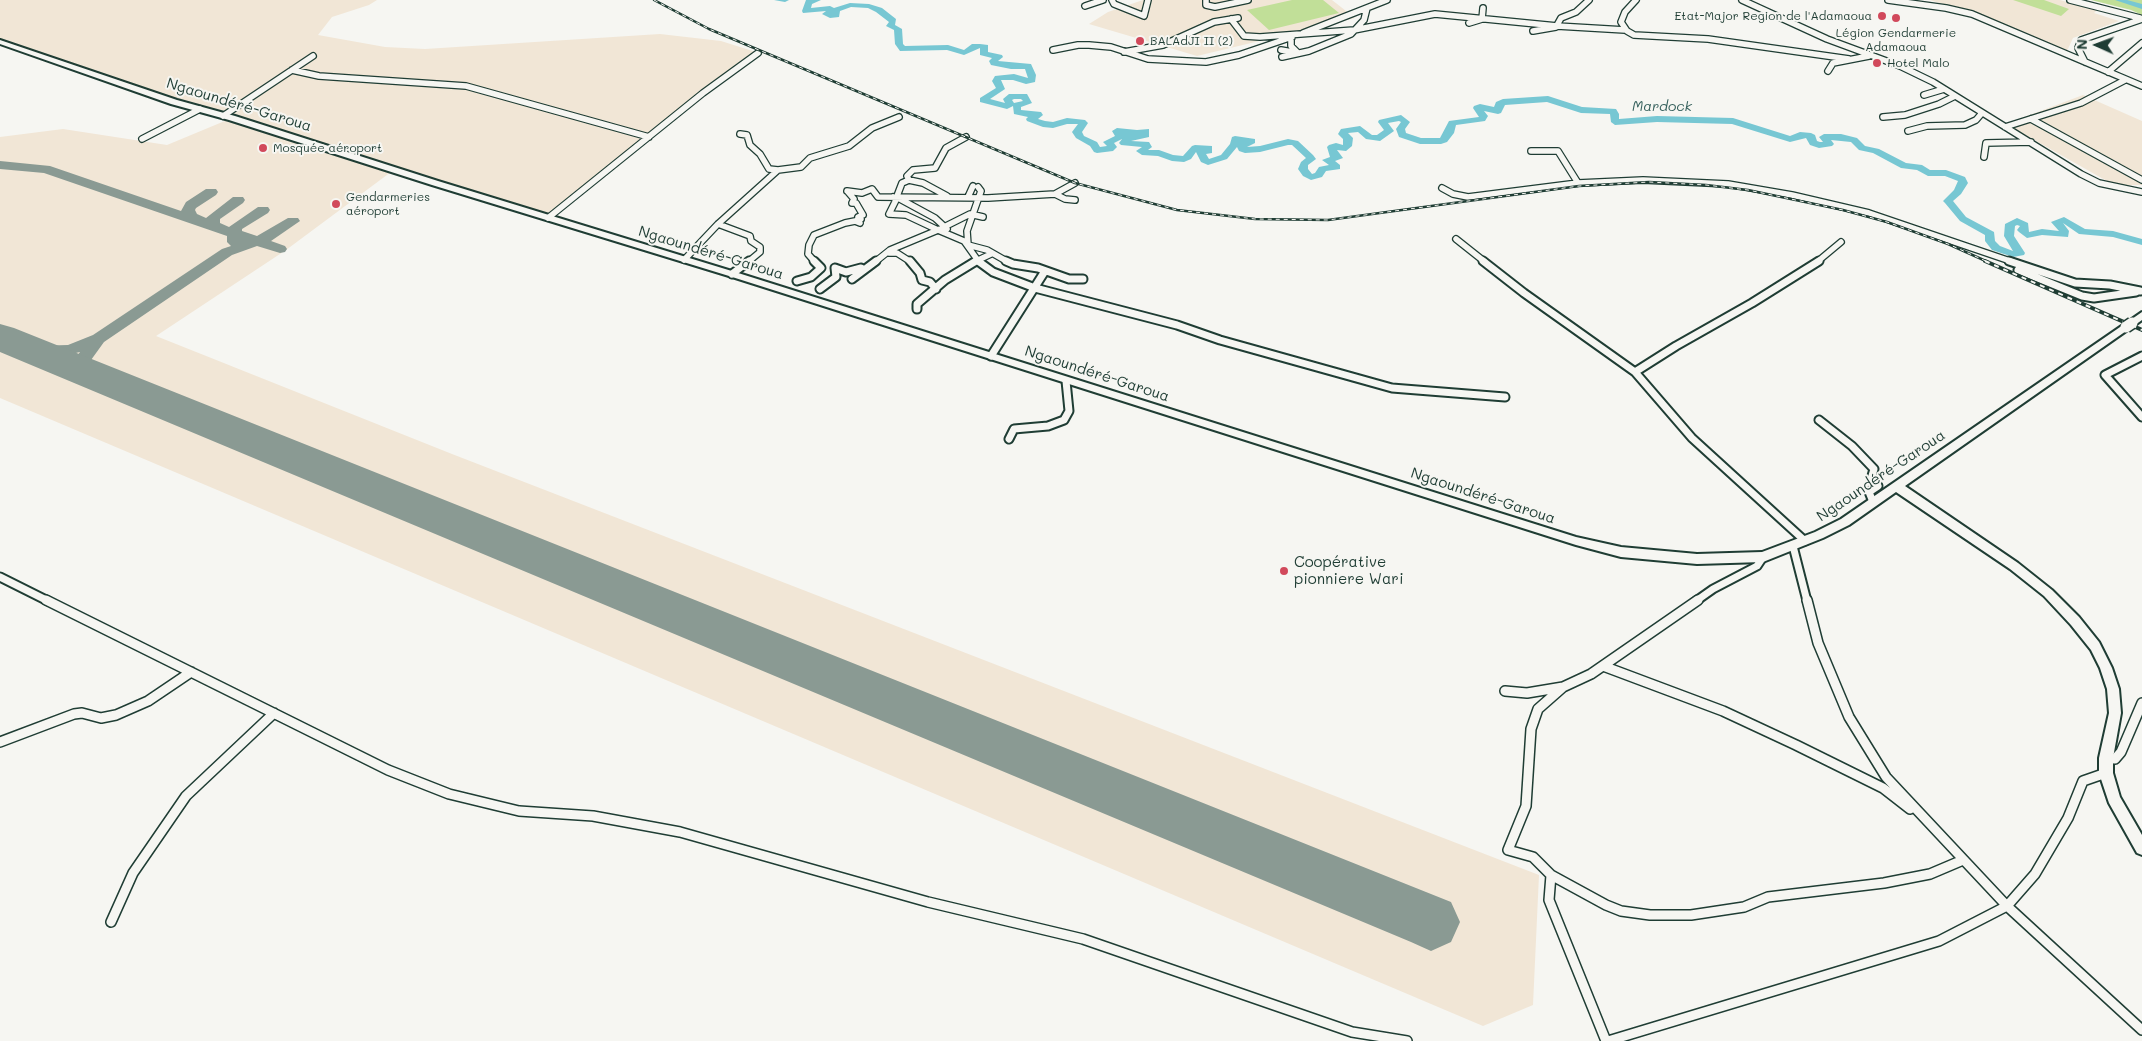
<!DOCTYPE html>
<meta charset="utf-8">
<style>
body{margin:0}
#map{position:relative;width:2142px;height:1041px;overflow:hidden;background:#f6f6f2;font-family:Mali,sans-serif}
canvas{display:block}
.north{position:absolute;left:2072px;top:20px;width:50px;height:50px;-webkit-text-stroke:4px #f6f6f2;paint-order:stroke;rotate:272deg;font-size:14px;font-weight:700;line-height:20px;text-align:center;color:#1f3d34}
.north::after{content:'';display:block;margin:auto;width:18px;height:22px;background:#1f3d34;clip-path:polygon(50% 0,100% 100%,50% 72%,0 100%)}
</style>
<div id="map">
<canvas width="2142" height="1041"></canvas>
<div class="north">N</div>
</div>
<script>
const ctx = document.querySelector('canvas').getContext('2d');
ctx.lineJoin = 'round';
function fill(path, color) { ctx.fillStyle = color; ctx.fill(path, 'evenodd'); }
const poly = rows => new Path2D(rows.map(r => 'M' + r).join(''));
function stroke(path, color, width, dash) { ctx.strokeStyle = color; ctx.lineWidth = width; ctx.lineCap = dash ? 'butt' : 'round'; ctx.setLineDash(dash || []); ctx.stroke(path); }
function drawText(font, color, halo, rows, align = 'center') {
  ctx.font = font + ' Mali,sans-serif'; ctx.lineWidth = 4; ctx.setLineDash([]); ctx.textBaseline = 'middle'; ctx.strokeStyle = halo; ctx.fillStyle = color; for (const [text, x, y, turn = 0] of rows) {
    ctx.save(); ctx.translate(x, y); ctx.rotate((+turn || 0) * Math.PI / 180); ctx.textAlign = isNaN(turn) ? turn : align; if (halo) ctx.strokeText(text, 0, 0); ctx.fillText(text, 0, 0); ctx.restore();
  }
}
const built = poly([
 [0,0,377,0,369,5,332,17,318,35,385,47,425,49,660,34,721,41,759,53,717,84,548,218,395,169,286,250,156,336,452,454,1539,875,1533,1005,1483,1026,0,398,0,137,63,129,167,145,232,118,0,41],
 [1143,0,1332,0,1355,18,1197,56,1089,24,1108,12],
 [1930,0,2060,0,2097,10,2094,13,2119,21,2073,38,2067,51,1993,20],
 [2083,95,2142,121,2142,185,2114,185,2006,124]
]);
const green = poly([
 [1292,0,1323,0,1339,13,1269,30,1247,10],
 [2013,0,2044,0,2069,9,2061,16],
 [2091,0,2142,0,2142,15,2131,10]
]);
const river = poly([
 [774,0,789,0,785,2,774,0],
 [806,0,821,0,812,4,811,8,830,6,834,8,850,3,869,4,882,8,896,19,895,25,902,29,903,44,905,46,948,45,964,50,972,44,980,44,988,45,988,52,1002,55,1003,57,998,61,1031,64,1036,75,1035,82,1026,84,1013,80,1001,80,1005,89,990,99,1005,103,1003,99,1009,94,1027,94,1032,103,1021,107,1021,110,1041,112,1043,115,1038,119,1045,121,1053,122,1067,118,1085,120,1088,123,1082,132,1084,136,1097,142,1100,147,1107,146,1103,142,1115,136,1112,131,1117,128,1137,130,1149,129,1149,137,1131,141,1149,142,1152,147,1148,150,1159,150,1173,155,1183,156,1192,146,1195,145,1212,146,1212,153,1206,154,1209,159,1221,155,1230,144,1232,137,1235,136,1255,139,1255,143,1247,147,1260,146,1288,139,1298,141,1313,155,1316,159,1308,165,1308,169,1312,174,1315,173,1319,167,1329,165,1322,160,1330,157,1327,147,1329,145,1336,143,1343,145,1343,139,1338,134,1341,129,1360,126,1372,135,1377,135,1384,130,1378,122,1379,120,1401,115,1410,122,1405,129,1406,133,1421,138,1440,138,1449,121,1479,117,1473,108,1474,106,1480,104,1494,107,1496,102,1503,99,1548,96,1582,107,1616,109,1619,114,1619,119,1657,116,1733,118,1790,136,1800,132,1811,133,1815,135,1817,141,1820,142,1823,142,1819,137,1824,134,1841,134,1857,138,1865,146,1879,149,1906,163,1922,165,1930,170,1946,170,1965,177,1968,183,1961,194,1953,201,1966,217,1994,232,1995,241,2000,246,2013,251,2004,236,2005,224,2017,218,2028,223,2029,232,2042,229,2059,231,2051,222,2064,217,2085,229,2113,231,2142,239,2142,245,2113,237,2079,234,2063,223,2069,231,2068,237,2042,235,2027,238,2019,232,2017,230,2020,226,2017,225,2015,226,2014,236,2025,253,2024,255,2013,257,1992,250,1985,241,1985,235,1960,221,1945,203,1943,201,1954,190,1958,181,1945,176,1928,176,1917,170,1901,168,1873,153,1859,150,1851,142,1831,140,1834,144,1832,146,1819,148,1810,145,1806,138,1790,142,1732,124,1657,122,1615,125,1611,122,1610,114,1581,113,1547,102,1505,105,1501,113,1498,114,1484,111,1488,116,1485,121,1456,125,1454,133,1447,142,1441,144,1420,144,1399,137,1396,129,1401,122,1399,121,1388,123,1394,131,1380,141,1366,139,1358,132,1348,133,1353,138,1352,146,1346,151,1337,150,1343,158,1335,161,1340,165,1340,169,1326,171,1322,177,1311,180,1303,176,1298,169,1301,162,1306,158,1292,145,1288,145,1260,152,1245,153,1239,151,1237,147,1227,159,1208,165,1201,162,1196,152,1191,159,1184,162,1172,161,1158,156,1142,155,1136,151,1142,147,1121,145,1119,143,1122,139,1114,143,1117,147,1113,151,1097,153,1094,152,1090,146,1076,138,1072,132,1078,124,1067,124,1053,128,1043,127,1027,121,1026,119,1028,117,1014,114,1013,106,1007,109,980,102,980,98,996,88,992,81,995,76,1014,74,1028,78,1025,69,1011,69,991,65,989,61,992,58,980,55,980,48,964,55,947,50,900,51,895,44,894,30,886,26,889,22,876,12,868,8,851,7,840,11,839,17,830,18,822,14,826,11,803,13,802,11,806,0],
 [1014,99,1021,99,1023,101,1014,103,1012,100,1014,99],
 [2115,0,2127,0,2142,4,2142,9,2115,0]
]);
const taxiway = poly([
 [0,161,50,166,181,211,186,202,206,189,216,189,218,192,216,195,196,208,195,210,197,214,206,218,233,197,243,197,245,200,243,203,220,219,220,223,229,227,258,207,268,207,270,210,268,213,242,229,242,231,257,236,288,218,298,218,300,221,271,241,285,246,287,249,285,252,280,253,257,246,232,255,104,342,91,360,92,366,101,375,99,379,93,380,87,379,76,368,75,359,80,352,59,357,33,356,28,355,25,351,28,347,33,346,68,345,93,335,222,249,231,246,227,242,227,236,44,173,0,169,0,161]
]);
const runway = poly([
 [0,324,14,328,1451,902,1460,922,1451,942,1431,951,1411,942,0,352,0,324]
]);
const minorFar2 = poly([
 [1112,0,1114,4,1144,16,1148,0],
 [1206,0,1206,5,1215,7,1248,0],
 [1636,0,1625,12,1621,22,1627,31,1634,35,1708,39,1849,59],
 [1742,0,1827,39,1900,66,1933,82,2081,174,2099,183,2142,192],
 [1888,0,1946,8,1972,14,2142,86],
 [2070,0,2140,18],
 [1085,6,1103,0],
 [1231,19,1244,36,1260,37,1354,30,1435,14,1557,26,1625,30],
 [1469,23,1482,19,1483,8],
 [1533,31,1556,27,1561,18,1576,12,1589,0],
 [1303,33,1387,0],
 [1053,50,1078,45,1089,45,1111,47,1148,59,1206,62,1239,55,1292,37],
 [1281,50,1298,53,1291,46,1291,38],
 [1124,52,1163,45,1214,22,1238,18],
 [1282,57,1309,51,1351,34,1364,20,1367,8],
 [2085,62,2078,48,2081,40,2142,19],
 [292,70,319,76,466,86,649,137],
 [1828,71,1833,63,1869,56],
 [2108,72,2142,43],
 [1924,95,1944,89],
 [223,116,313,56],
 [1883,117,1905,115,1939,104,1955,96],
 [2031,119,2142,180],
 [2005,127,2081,103,2125,80],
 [1908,131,1927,126,1965,125,1976,120,1982,113],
 [142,139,200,109],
 [1531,151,1558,151,1578,183],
 [1984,157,1986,143,2031,142],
 [778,170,801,167,810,158,849,146,872,128,899,117],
 [909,180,907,176,913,170,935,168,946,148,966,137],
 [978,187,981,191,967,231,968,245,987,250,1008,262],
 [1442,188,1453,194,1468,197,1578,183,1643,180,1728,184,1792,195,1869,213,2013,262],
 [847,191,862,193,872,189,878,197,988,198,1055,194,1065,199,1075,200],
 [1055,194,1075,183],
 [897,196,902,183,909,180,923,183,947,196],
 [893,197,896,200,889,214,906,215,938,230,970,214,983,217],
 [968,197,973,186],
 [900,199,935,218,947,229],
 [548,218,703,93,758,53],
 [718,224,750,236,751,241,760,247,760,252,748,262],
 [1456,239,1485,262],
 [889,253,897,253,911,262],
 [684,260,718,224,778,170,769,169,760,154,750,145,747,135,740,134],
 [815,262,808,254,809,245,814,235,845,223,855,221,860,223,857,220,861,219,858,217,863,215,856,203,852,203,854,199,848,192],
 [875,262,890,250,938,230,964,241,979,262],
 [974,262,991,254],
 [1817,262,1841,242]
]);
const minorFar1 = poly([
 [910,261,920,273,922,280,930,282,936,289],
 [978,261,993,272,1035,288,1177,325,1220,340,1392,388,1505,397],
 [1006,261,1013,264,1038,268,1069,279,1083,279],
 [1483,261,1524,293,1635,372,1692,438,1805,541],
 [2009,261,2075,283,2110,285,2140,291],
 [2018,270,2082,296,2094,298,2136,292],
 [732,274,749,261],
 [852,279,864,270],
 [797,281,811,277,821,268,814,261],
 [820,289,836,277,835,268,846,272,861,268,864,270,876,261],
 [917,309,917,304,945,280,976,261],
 [991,356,1045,271],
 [2142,356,2105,375,2142,417],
 [1635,372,1676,346,1752,303,1819,261],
 [1819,420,1852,446,1874,469,1871,479,1878,486,1869,492,1873,502],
 [1009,439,1014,429,1048,426,1064,420,1069,411,1066,381],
 [1793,546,1807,601],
 [0,577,48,601],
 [1696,601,1713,589,1757,566,1763,557]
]);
const minor = poly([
 [46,600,388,770,449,794,519,811,593,816,680,832,928,902,1083,939,1352,1032,1407,1041],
 [1807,600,1818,643,1849,717,1886,777,2007,906,2142,1030],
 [1603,666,1723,711,1796,745,1883,788,1910,809],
 [1563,687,1538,709,1531,729,1526,806,1508,850,1533,857,1551,875,1606,905,1621,911,1650,915,1691,915,1744,907,1768,897,1884,883,1930,874,1963,860],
 [1505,691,1527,693,1563,687,1591,674,1698,600],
 [0,742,74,714,82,713,101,718,116,715,148,701,191,672],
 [2106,758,2115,759,2121,752,2142,703],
 [1551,875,1549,900,1606,1041],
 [111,922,133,873,186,796,274,713],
 [1608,1041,1939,941,2007,906,2035,874,2068,818,2083,781,2106,773]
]);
const highway = poly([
 [0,40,177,100,235,116,438,181,735,272,1576,537,1621,547,1697,554,1762,552,1815,532,1841,519,2123,325,2128,324,2129,321,2142,312,2142,320,2135,325,2130,326,2129,329,1905,486,2018,563,2052,590,2079,617,2099,642,2112,668,2119,689,2121,713,2113,758,2113,773,2120,797,2142,835,2142,855,2137,853,2109,803,2099,773,2099,758,2109,713,2107,689,2100,668,2091,650,2071,625,2044,596,2010,569,1896,492,1849,525,1823,538,1763,562,1697,564,1621,557,1576,545,729,276,432,185,229,120,171,104,0,44,0,40]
]);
const railFar1 = poly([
 [654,0,709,29,1075,183,1177,210,1255,219,1328,220,1579,186,1649,182,1706,185,1748,190,1843,210,1887,222,1948,244,1988,262]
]);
const rail = poly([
 [1985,261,2142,330]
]);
const highwayBridge = poly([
 [2126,327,2132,323]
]);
const markers = [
 [1882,16,5,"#d1495b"],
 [1896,18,5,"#d1495b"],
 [1140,41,5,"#d1495b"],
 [1877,63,5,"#d1495b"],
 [263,148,5,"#d1495b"],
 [336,204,5,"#d1495b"],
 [1284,571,5,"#d1495b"]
];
const farPoinames = [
 ["Etat-Major Region de l'Adamaoua",1872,16,"right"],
 ["Légion Gendarmerie",1896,33,"center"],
 ["Adamaoua",1896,47,"center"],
 ["BALAdJI II (2)",1150,41],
 ["Hotel Malo",1887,63],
 ["Mosquée aéroport",273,148],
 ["Gendarmeries",346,197],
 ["aéroport",346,211]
];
const farWaternames = [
 ["Mardock",1662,107]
];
const streetNames = [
 ["Ngaoundéré-Garoua",239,105,17],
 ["Ngaoundéré-Garoua",711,253,17],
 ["Ngaoundéré-Garoua",1097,374,18],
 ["Ngaoundéré-Garoua",1881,476,-34],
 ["Ngaoundéré-Garoua",1483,496,18]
];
const poiNames = [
 ["Coopérative",1294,562],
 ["pionniere Wari",1294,579]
];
fill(built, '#f1e6d6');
fill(green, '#c1df98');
fill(river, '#77c7d3');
fill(taxiway, '#8a9a93');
fill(runway, '#8a9a93');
stroke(minorFar2, '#1f3d34', 8);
stroke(minorFar1, '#1f3d34', 11);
stroke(minor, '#1f3d34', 12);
stroke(highway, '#1f3d34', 4);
stroke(minorFar2, '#f6f6f2', 5.5);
stroke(minorFar1, '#f6f6f2', 7);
stroke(minor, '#f6f6f2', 9);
fill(highway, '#f6f6f2');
stroke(railFar1, '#1f3d34', 2.5);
stroke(rail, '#1f3d34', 4);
stroke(railFar1, '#f6f6f2', 1, [4]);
stroke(rail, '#f6f6f2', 2, [5]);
stroke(highwayBridge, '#1f3d34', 14, []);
stroke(highwayBridge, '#f6f6f2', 11);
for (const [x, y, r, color] of markers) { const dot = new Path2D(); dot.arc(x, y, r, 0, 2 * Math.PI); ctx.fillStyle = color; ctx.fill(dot); stroke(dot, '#f6f6f2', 2); }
drawText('12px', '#1f3d34', '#f6f6f2', farPoinames, 'left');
drawText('italic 14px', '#35605c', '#f6f6f2', farWaternames);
drawText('15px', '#1f3d34', '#f6f6f2', streetNames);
drawText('15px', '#1f3d34', '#f6f6f2', poiNames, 'left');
</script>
